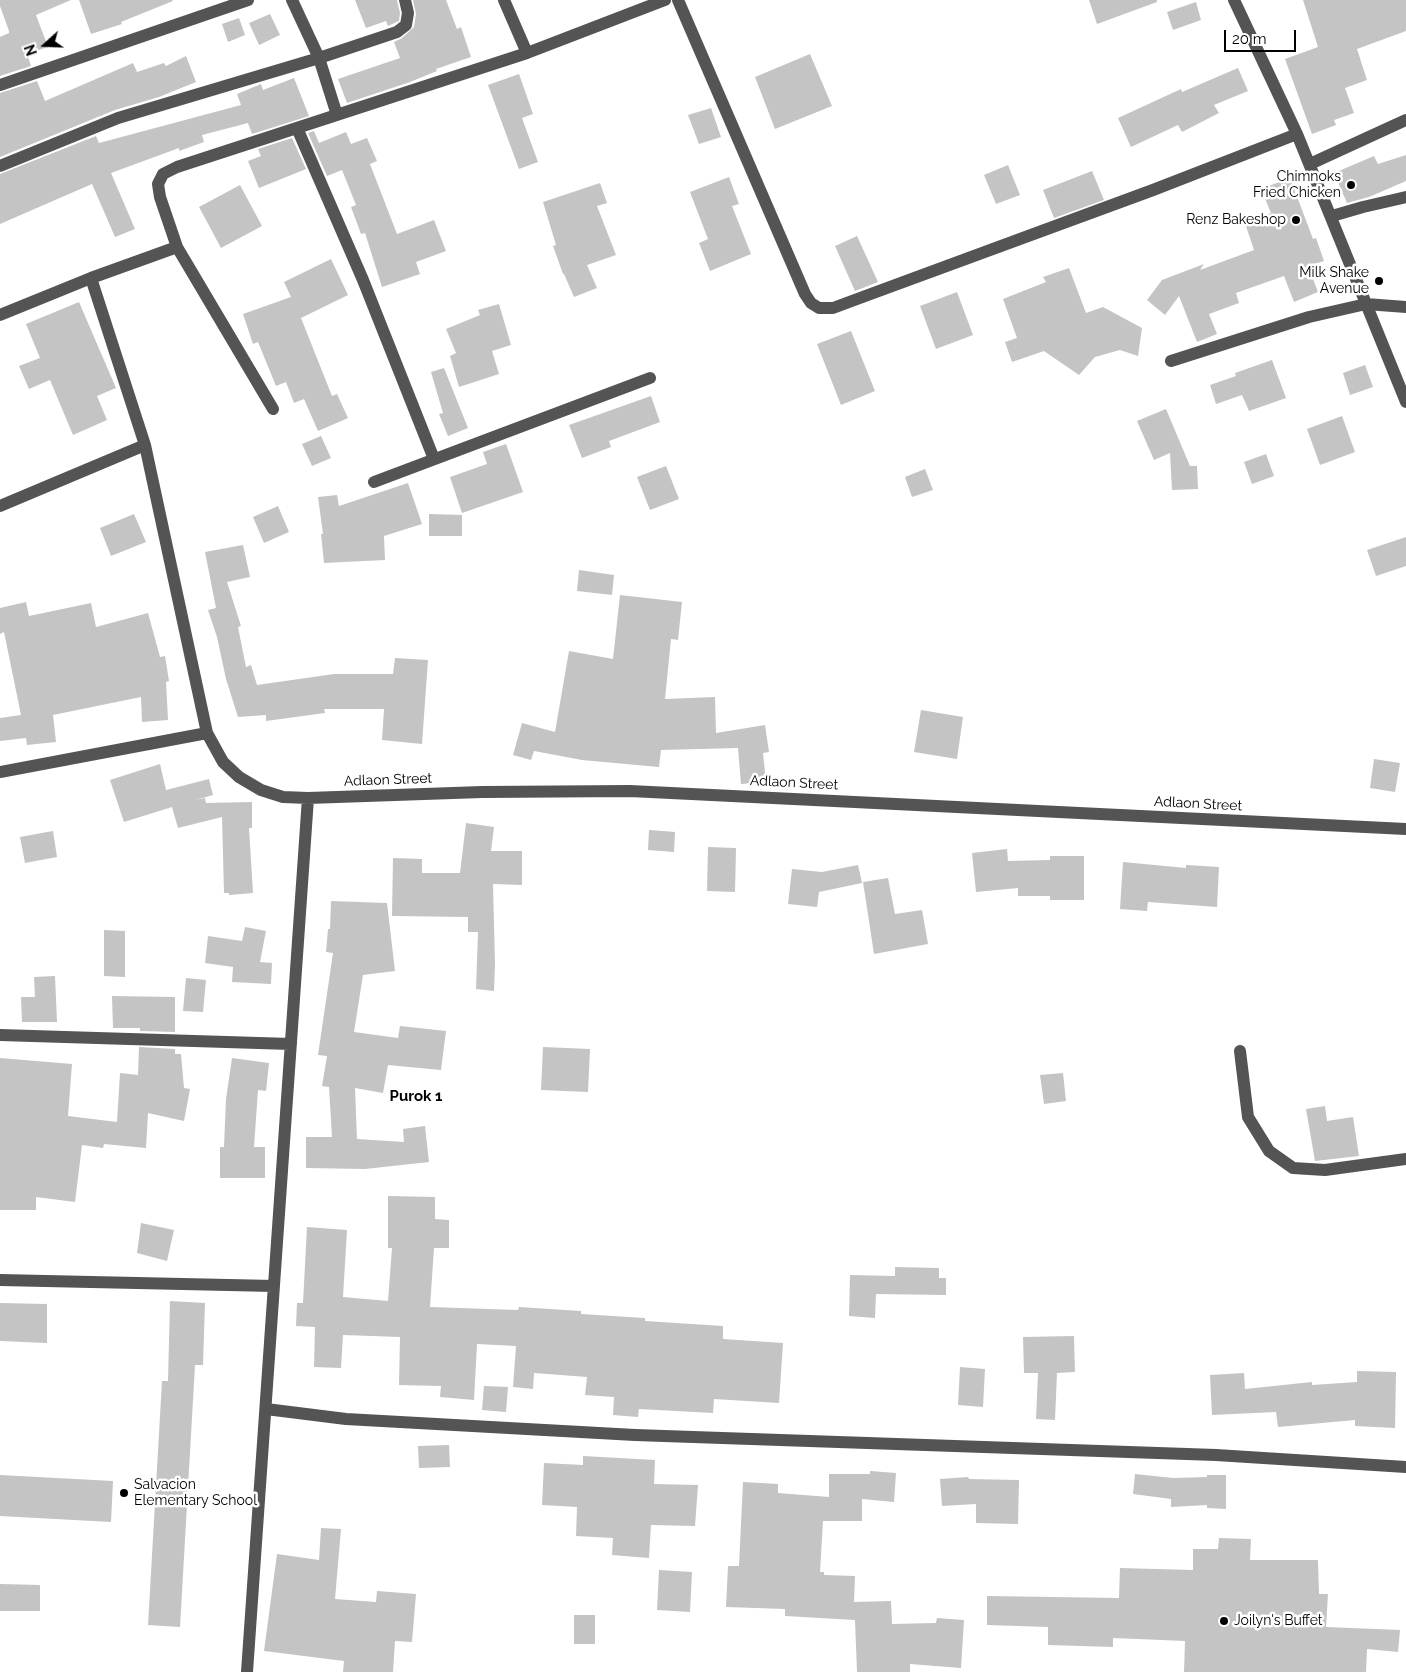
<!DOCTYPE html>
<style>
body{margin:0}
#map{position:relative;width:1406px;height:1672px;overflow:hidden;background:#fff;font-family:Raleway,sans-serif}
canvas{display:block}
.north{position:absolute;left:20px;top:20px;width:50px;height:50px;-webkit-text-stroke:4px #fff;paint-order:stroke;rotate:250deg;font-size:14px;font-weight:700;line-height:20px;text-align:center;color:#000}
.north::after{content:'';display:block;margin:auto;width:18px;height:22px;background:#000;clip-path:polygon(50% 0,100% 100%,50% 72%,0 100%)}
.scale{position:absolute;left:1224px;top:30px;width:72px;height:22px;box-sizing:border-box;border:2px solid #000;border-top:0;padding-left:6px;font-size:15px;line-height:18px;white-space:nowrap;color:#000;-webkit-text-stroke:4px #fff;paint-order:stroke}
</style>
<div id="map">
<canvas width="1406" height="1672"></canvas>
<div class="north">N</div>
<div class="scale">20 m</div>
</div>
<script>
const ctx = document.querySelector('canvas').getContext('2d');
ctx.lineJoin = 'round';
function fill(path, color) { ctx.fillStyle = color; ctx.fill(path, 'evenodd'); }
const poly = rows => new Path2D(rows.map(r => 'M' + r).join(''));
function stroke(path, color, width, dash) { ctx.strokeStyle = color; ctx.lineWidth = width; ctx.lineCap = dash ? 'butt' : 'round'; ctx.setLineDash(dash || []); ctx.stroke(path); }
function drawText(font, color, halo, rows, align = 'center') {
  ctx.font = font + ' Raleway,sans-serif'; ctx.lineWidth = 5; ctx.setLineDash([]); ctx.textBaseline = 'middle'; ctx.strokeStyle = halo; ctx.fillStyle = color; for (const [text, x, y, turn = 0] of rows) {
    ctx.save(); ctx.translate(x, y); ctx.rotate((+turn || 0) * Math.PI / 180); ctx.textAlign = isNaN(turn) ? turn : align; if (halo) ctx.strokeText(text, 0, 0); ctx.fillText(text, 0, 0); ctx.restore();
  }
}
const building = poly([
 [0,0,71,0,36,15,48,47,27,54,31,66,0,76,0,37,9,33,9,31,0,6],
 [79,0,172,0,173,1,121,22,122,24,91,34],
 [355,0,397,0,400,13,399,21,388,26,386,21,366,28],
 [413,0,446,0,457,29,461,27,471,57,436,69,437,71,410,82,347,103,338,79,400,58,394,42,402,38,414,27,416,14],
 [1089,0,1157,0,1157,2,1097,24],
 [1303,0,1406,0,1406,31,1357,49,1367,80,1345,88,1354,113,1334,120,1336,125,1312,134,1285,59,1318,47],
 [1196,2,1201,20,1173,30,1167,12],
 [270,14,280,35,259,45,249,23],
 [239,18,245,35,228,42,222,24],
 [810,54,832,106,775,129,755,77],
 [186,56,196,82,159,97,115,110,0,157,0,93,37,81,45,101,133,63,137,72,164,63,166,66],
 [1238,68,1248,91,1214,105,1219,113,1182,132,1178,125,1131,147,1118,118,1181,89,1182,92],
 [519,74,533,114,522,118,538,162,519,169,488,85],
 [294,78,309,116,252,134,248,123,202,135,204,142,179,151,179,148,111,173,135,229,115,237,92,184,0,224,0,174,96,136,99,143,241,105,237,94,261,84,263,90],
 [711,108,721,137,699,144,688,115],
 [314,131,319,143,346,132,351,144,367,138,377,161,370,164,397,234,434,220,446,251,416,262,420,274,382,287,365,233,361,234,351,207,356,205,342,170,327,176,308,133],
 [292,138,306,169,259,188,248,161,261,156,258,149],
 [1406,155,1406,181,1369,197,1347,203,1334,173,1374,156,1378,164],
 [1008,165,1020,195,996,204,984,175],
 [1092,171,1104,200,1054,218,1043,190],
 [729,177,739,204,732,206,751,254,710,271,699,243,708,239,690,192],
 [1290,178,1313,239,1316,238,1324,261,1308,266,1318,292,1294,302,1284,276,1236,293,1239,303,1209,314,1217,334,1197,342,1179,296,1165,315,1147,300,1162,280,1204,264,1200,270,1254,250,1245,223,1271,213,1261,189],
 [600,183,607,203,597,206,616,255,587,265,597,288,574,297,564,274,563,274,553,246,556,245,543,202],
 [240,185,262,226,221,248,199,207],
 [857,236,878,282,855,291,835,246],
 [331,259,348,295,301,318,332,396,337,394,348,418,318,431,304,399,294,403,286,382,276,386,258,342,253,344,243,314,291,297,284,282],
 [1069,268,1086,313,1103,307,1142,328,1138,356,1120,350,1095,357,1079,375,1044,351,1012,362,1005,342,1017,338,1003,299,1046,282,1043,277],
 [957,292,973,335,936,349,920,306],
 [79,302,116,388,97,396,107,420,73,435,50,380,29,389,19,366,40,358,26,324],
 [499,304,511,345,492,351,499,374,459,387,450,356,456,353,446,329,480,315,478,310],
 [851,331,875,391,841,405,817,344],
 [1272,360,1286,398,1249,411,1242,395,1216,404,1210,385,1236,376,1235,373],
 [1365,365,1373,387,1350,395,1343,373],
 [444,368,468,428,448,436,439,414,443,413,431,372],
 [651,396,660,422,609,441,611,447,582,458,569,425],
 [1166,409,1190,466,1197,466,1198,489,1172,490,1170,453,1154,460,1137,421],
 [1342,416,1355,452,1320,465,1307,429],
 [321,436,331,458,312,466,302,444],
 [506,444,523,492,462,513,450,477,487,464,483,452],
 [1266,454,1274,476,1252,484,1244,462],
 [666,466,679,499,650,510,637,477],
 [925,469,933,490,912,497,905,477],
 [408,483,422,524,384,536,385,560,324,563,321,534,323,534,318,497,337,495,339,506],
 [278,506,289,532,264,543,253,517],
 [134,514,146,542,111,556,100,528],
 [429,514,462,515,462,536,429,536],
 [1406,537,1406,566,1376,576,1367,550],
 [243,545,250,577,227,582,241,626,238,627,246,667,251,665,257,685,334,674,393,674,395,658,428,660,422,744,382,740,384,709,324,709,325,713,266,721,266,715,238,717,226,679,217,637,208,610,216,608,205,552],
 [579,570,614,575,612,595,577,591],
 [620,595,682,602,678,640,671,639,665,699,715,697,716,733,765,725,769,752,763,753,766,782,741,784,738,748,661,750,659,767,582,760,534,751,531,760,513,755,522,723,555,732,569,651,613,659],
 [26,602,29,616,91,603,96,627,148,613,160,657,165,656,169,681,166,682,168,720,142,722,141,697,53,715,56,742,27,745,26,738,0,741,0,718,21,715,4,632,0,634,0,608],
 [921,710,963,717,957,759,914,752],
 [1374,759,1400,763,1395,792,1370,788],
 [160,764,166,790,209,779,213,795,196,800,205,798,206,803,252,802,252,828,249,828,253,893,229,895,229,893,224,893,222,817,178,828,172,807,124,822,110,780],
 [466,823,494,827,491,851,522,851,522,885,493,884,495,964,494,991,476,989,478,932,468,932,468,917,392,916,393,858,422,859,422,873,460,873],
 [649,830,675,832,674,852,648,850],
 [53,831,57,857,25,863,20,837],
 [708,847,736,848,735,892,707,891],
 [1007,849,1008,861,1050,860,1050,856,1084,856,1084,900,1050,900,1050,896,1018,896,1018,888,976,892,972,853],
 [1123,862,1186,868,1186,865,1219,867,1217,907,1148,902,1147,911,1120,909],
 [858,865,862,883,819,892,817,907,788,904,792,869,822,872],
 [888,878,895,914,922,910,928,944,874,954,863,882],
 [331,901,387,903,395,971,363,975,354,1032,398,1038,400,1026,446,1031,441,1070,388,1065,383,1093,355,1088,357,1139,404,1142,403,1129,425,1126,429,1162,365,1169,306,1168,306,1137,332,1137,329,1087,322,1086,327,1056,318,1055,333,953,326,952,328,929,330,929],
 [245,927,266,931,260,962,272,963,271,984,232,982,233,967,205,963,208,936,242,941],
 [104,930,125,931,125,977,104,976],
 [55,976,57,1022,22,1022,21,997,35,997,34,977],
 [186,978,206,980,203,1012,183,1011],
 [112,996,175,997,175,1032,140,1031,140,1028,113,1028],
 [139,1047,175,1049,175,1054,181,1054,184,1088,190,1089,184,1121,148,1113,146,1148,104,1144,103,1148,82,1145,75,1202,36,1197,36,1210,0,1210,0,1058,72,1064,68,1116,117,1122,120,1073,138,1075],
 [543,1047,590,1049,588,1092,541,1090],
 [232,1058,269,1063,266,1091,258,1090,254,1147,265,1147,265,1178,220,1178,220,1147,224,1147,226,1099],
 [1063,1073,1066,1101,1044,1104,1040,1075],
 [1325,1106,1327,1121,1353,1117,1359,1156,1315,1161,1306,1109],
 [388,1196,435,1197,435,1219,449,1220,449,1248,434,1248,430,1307,518,1310,519,1307,581,1311,581,1314,645,1318,645,1321,723,1326,723,1339,783,1343,779,1403,714,1399,713,1413,639,1409,638,1417,613,1415,614,1397,585,1395,587,1377,534,1373,533,1389,513,1387,516,1346,477,1344,474,1400,440,1397,441,1386,399,1385,400,1337,343,1335,341,1368,314,1367,315,1327,296,1326,297,1303,303,1303,307,1227,347,1230,343,1297,388,1301,392,1248,388,1248],
 [141,1223,174,1230,167,1261,137,1253],
 [895,1267,939,1268,939,1278,946,1278,946,1295,876,1294,875,1318,849,1316,850,1275,895,1276],
 [170,1301,205,1303,203,1365,195,1365,180,1627,148,1625,162,1381,168,1381],
 [0,1303,47,1304,47,1343,0,1341],
 [1074,1336,1075,1372,1057,1373,1055,1420,1036,1419,1038,1373,1024,1373,1023,1337],
 [960,1367,985,1369,983,1407,958,1405],
 [1357,1371,1396,1372,1395,1428,1355,1426,1355,1420,1278,1427,1276,1412,1212,1415,1210,1375,1244,1373,1245,1389,1312,1382,1312,1385,1357,1382],
 [484,1386,508,1387,506,1412,482,1410],
 [449,1445,450,1467,419,1468,418,1446],
 [583,1456,655,1460,654,1484,698,1485,695,1526,651,1525,649,1558,612,1555,613,1538,576,1536,577,1507,542,1505,544,1463,583,1465],
 [870,1471,896,1473,894,1502,862,1499,862,1521,823,1521,820,1572,824,1572,824,1575,855,1576,854,1602,891,1601,892,1624,936,1623,937,1618,964,1620,961,1668,910,1664,910,1672,857,1672,855,1620,785,1616,785,1609,726,1607,728,1566,739,1566,743,1482,778,1484,778,1493,829,1497,829,1474,870,1474],
 [1135,1474,1173,1478,1207,1477,1207,1475,1226,1475,1226,1509,1207,1508,1207,1505,1171,1507,1171,1499,1133,1494],
 [0,1475,113,1481,111,1522,0,1516],
 [968,1477,969,1479,1019,1480,1018,1524,976,1523,976,1504,942,1506,940,1479],
 [321,1528,341,1529,335,1599,376,1602,377,1591,416,1594,412,1642,395,1641,393,1672,343,1672,344,1661,264,1651,277,1554,319,1560],
 [1219,1538,1251,1539,1250,1560,1318,1560,1319,1594,1328,1594,1326,1627,1400,1630,1398,1652,1367,1649,1366,1672,1184,1672,1185,1641,1113,1638,1113,1647,1048,1645,1048,1627,987,1625,987,1596,1119,1598,1120,1568,1193,1570,1193,1549,1218,1549],
 [659,1570,692,1572,690,1612,657,1610],
 [0,1584,40,1585,40,1611,0,1611],
 [574,1615,595,1615,595,1644,574,1644]
]);
const minor = poly([
 [292,0,319,58,337,115],
 [504,0,527,53],
 [678,0,805,294,811,303,819,308,833,308,868,295,1153,190,1297,134],
 [1234,0,1297,134,1406,402],
 [0,85,248,0],
 [297,128,363,280,434,459],
 [1310,164,1406,120],
 [0,166,118,118,319,58,397,32,406,25,408,13,405,0],
 [1332,216,1363,207,1406,197],
 [91,278,145,445,207,733,223,762,239,777,261,790,283,797,308,798,482,792,630,791,1406,829],
 [0,315,91,278,177,247],
 [1171,361,1309,317,1366,304,1406,307],
 [273,409,177,247,160,197,158,184,163,174,177,167,527,53,665,0],
 [374,482,650,378],
 [0,506,145,445],
 [0,772,207,733],
 [0,1035,291,1044],
 [1240,1051,1248,1117,1269,1151,1293,1168,1325,1170,1406,1159],
 [0,1280,274,1286],
 [266,1409,346,1419,635,1435,1216,1455,1406,1467],
 [247,1672,308,798]
]);
const markers = [
 [1351,185,5,"#000"],
 [1296,220,5,"#000"],
 [1379,281,5,"#000"],
 [124,1493,5,"#000"],
 [1224,1621,5,"#000"]
];
const poiNames = [
 ["Chimnoks",1341,177],
 ["Fried Chicken",1341,193],
 ["Renz Bakeshop",1286,220],
 ["Milk Shake",1369,273],
 ["Avenue",1369,289],
 ["Salvacion",134,1485,"left"],
 ["Elementary School",134,1501,"left"],
 ["Joilyn's Buffet",1234,1621,"left"]
];
const streetNames = [
 ["Adlaon Street",388,780,-2],
 ["Adlaon Street",794,783,3],
 ["Adlaon Street",1198,804,3]
];
const neighbourhoodNames = [
 ["Purok 1",416,1096]
];
fill(building, '#c4c4c4');
stroke(minor, '#545454', 12);
for (const [x, y, r, color] of markers) { const dot = new Path2D(); dot.arc(x, y, r, 0, 2 * Math.PI); ctx.fillStyle = color; ctx.fill(dot); stroke(dot, '#fff', 2); }
drawText('14px', '#000', '#fff', poiNames, 'right');
drawText('14px', '#000', '#fff', streetNames);
drawText('bold 15px', '#000', '#fff', neighbourhoodNames);
</script>
